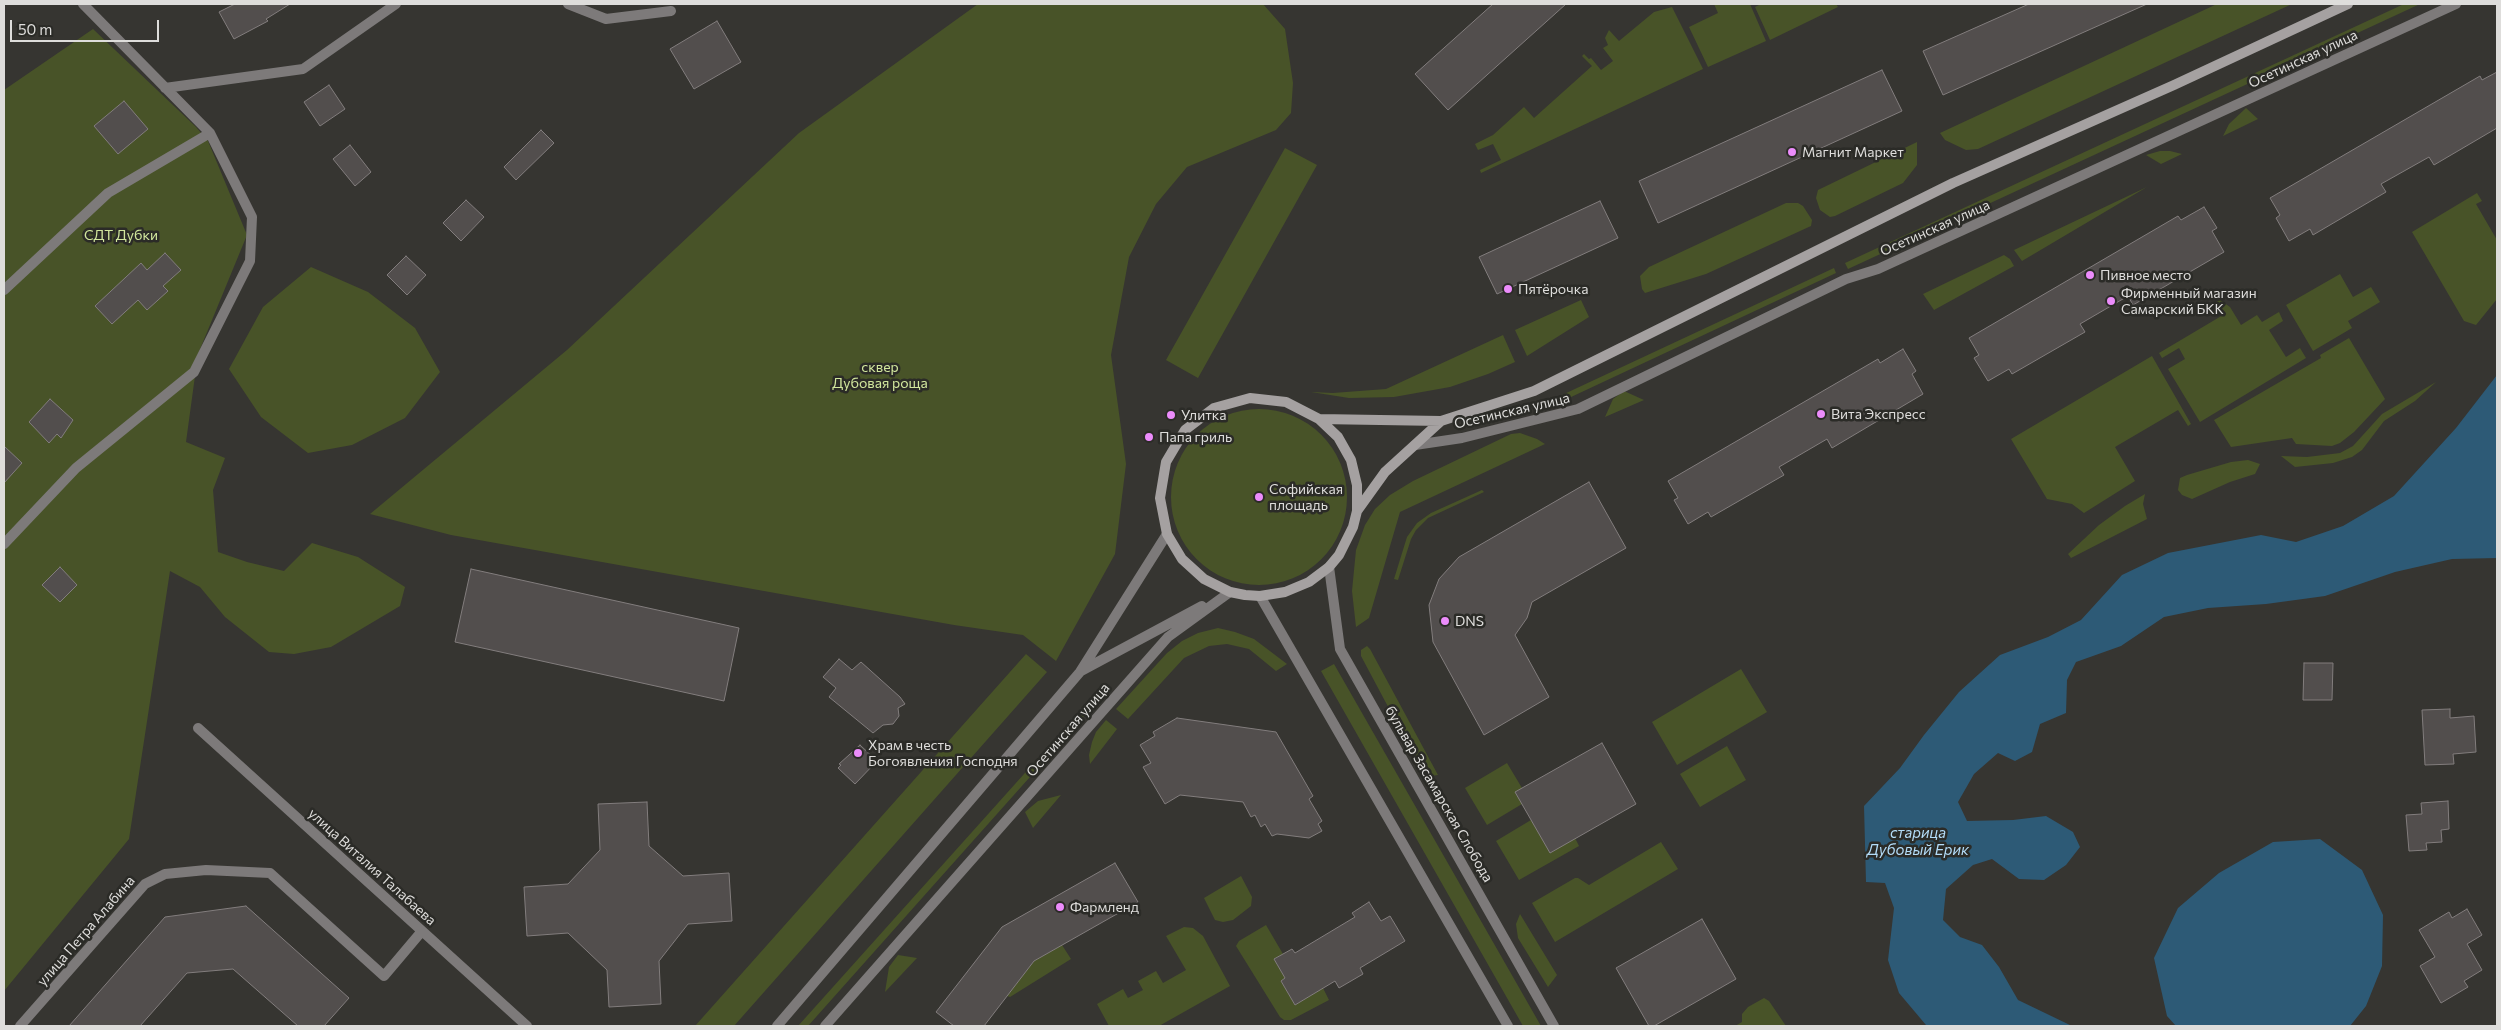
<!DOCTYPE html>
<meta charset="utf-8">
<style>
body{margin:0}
#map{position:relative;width:2501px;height:1030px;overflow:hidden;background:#363531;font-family:Commissioner,sans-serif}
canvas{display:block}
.frame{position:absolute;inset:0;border:5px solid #dedddb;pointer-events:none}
.scale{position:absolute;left:10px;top:20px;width:149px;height:22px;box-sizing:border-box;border:2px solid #dedddb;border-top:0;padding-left:6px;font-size:15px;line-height:18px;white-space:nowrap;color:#dedddb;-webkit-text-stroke:4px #2b2b27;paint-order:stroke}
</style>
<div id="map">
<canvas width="2501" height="1030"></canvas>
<div class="frame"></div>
<div class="scale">50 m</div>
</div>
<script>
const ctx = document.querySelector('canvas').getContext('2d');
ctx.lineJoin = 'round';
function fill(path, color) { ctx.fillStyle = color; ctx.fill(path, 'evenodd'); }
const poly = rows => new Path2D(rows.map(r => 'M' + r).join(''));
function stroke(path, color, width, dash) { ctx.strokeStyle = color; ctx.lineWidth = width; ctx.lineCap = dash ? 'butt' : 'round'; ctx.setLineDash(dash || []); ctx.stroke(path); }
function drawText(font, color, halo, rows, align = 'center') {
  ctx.font = font + ' Commissioner,sans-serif'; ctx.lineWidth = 5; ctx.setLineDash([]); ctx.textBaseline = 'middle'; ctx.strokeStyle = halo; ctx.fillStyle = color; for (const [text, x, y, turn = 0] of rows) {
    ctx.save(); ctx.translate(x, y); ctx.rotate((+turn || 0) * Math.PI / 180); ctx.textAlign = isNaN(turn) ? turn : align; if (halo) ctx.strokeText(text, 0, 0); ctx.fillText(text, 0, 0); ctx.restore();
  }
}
const green = poly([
 [978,4,1263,4,1285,29,1293,83,1291,113,1276,130,1187,167,1156,204,1129,257,1111,355,1126,464,1115,554,1056,661,1023,635,954,625,451,535,370,514,567,350,799,133],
 [1714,4,1750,4,1766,41,1708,67,1689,27,1718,13],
 [1761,4,1836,4,1838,7,1770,40,1755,7],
 [2217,4,2292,4,1978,149,1966,150,1945,140,1940,133],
 [2404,4,2420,4,1848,269,1845,263],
 [1672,7,1703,69,1481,173,1480,170,1501,160,1493,144,1478,150,1475,144,1493,135,1524,107,1534,118,1592,66,1582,56,1584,54,1589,59,1591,58,1601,70,1613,61,1603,48,1608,45,1605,38,1609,30,1619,41,1654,12],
 [93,29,196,127,208,141,247,235,198,354,186,442,225,458,213,490,218,552,247,562,284,571,312,543,358,557,405,587,400,606,331,647,294,654,269,652,225,617,200,587,170,571,129,839,4,991,4,90],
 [2246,108,2258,119,2223,136,2229,124],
 [1917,142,1917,165,1903,183,1835,216,1830,217,1820,210,1816,198,1818,190],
 [1285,148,1317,165,1198,378,1166,360],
 [2160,151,2170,151,2182,154,2161,164,2146,155],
 [2147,187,2022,261,2014,250],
 [2477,193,2482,201,2476,204,2497,240,2497,299,2476,325,2464,321,2412,232],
 [1786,203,1798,203,1803,206,1812,220,1811,226,1706,274,1645,293,1642,289,1640,276,1649,267],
 [2004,255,2010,259,2014,266,1934,310,1923,294],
 [311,267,368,292,415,328,440,372,405,418,352,445,308,453,261,417,229,369,263,307],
 [1834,268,1836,273,1554,405,1547,402],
 [2340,274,2353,297,2371,287,2380,302,2348,321,2352,328,2313,351,2286,305],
 [1581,300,1589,317,1527,356,1515,330],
 [2220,300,2230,307,2241,325,2257,315,2262,322,2279,312,2283,321,2269,330,2286,357,2300,348,2306,358,2200,422,2168,369,2185,359,2179,348,2162,358,2159,353,2223,315,2216,302],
 [1503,335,1515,362,1488,374,1450,387,1394,397,1349,398,1311,392,1333,393,1386,389],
 [2349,338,2385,399,2354,432,2340,443,2332,446,2296,444,2292,438,2231,447,2214,420,2321,358,2320,355],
 [2152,356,2191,424,2188,426,2178,410,2115,447,2135,481,2084,513,2072,504,2047,499,2011,439],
 [2436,382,2415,401,2384,421,2362,450,2352,457,2333,463,2295,467,2281,456,2307,457,2340,453,2353,446,2382,414],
 [1624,391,1644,400,1605,417,1613,399],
 '1171 497a88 88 0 1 1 176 0a88 88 0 1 1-176 0Z',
 [1520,433,1537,439,1545,444,1400,512,1369,618,1356,627,1352,591,1356,550,1365,525,1375,509,1390,495,1413,481,1511,434],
 [2248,460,2260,464,2255,474,2230,482,2192,499,2182,495,2178,490,2180,478,2187,475,2231,462],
 [1482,490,1484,492,1428,518,1416,530,1411,539,1398,580,1394,579,1407,537,1417,523,1431,513],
 [2145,494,2143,504,2147,519,2075,556,2071,558,2068,554,2099,525,2125,506],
 [1218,628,1235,632,1254,639,1287,664,1276,671,1249,649,1227,644,1209,646,1184,658,1128,719,1116,709,1167,653,1182,641,1198,633],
 [1367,646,1370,649,1438,775,1431,776,1421,768,1410,748,1361,656,1361,650],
 [1026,654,1047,672,734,1026,695,1026],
 [1334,664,1541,1026,1523,1026,1321,671],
 [1741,669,1767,712,1677,765,1652,722],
 [1085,706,1088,707,1087,713,808,1026,798,1026],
 [1106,720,1117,729,1090,764,1089,755,1092,742,1096,732],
 [1727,746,1746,780,1700,807,1680,774],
 [1507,763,1522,788,1522,804,1487,825,1465,788],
 [1061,795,1033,828,1025,812,1038,801],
 [1531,820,1575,838,1579,846,1519,880,1496,841],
 [1661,842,1678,869,1555,942,1532,903,1575,878,1578,878,1589,885],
 [1241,876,1252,897,1251,906,1233,920,1223,922,1215,920,1204,898],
 [1520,914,1557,975,1548,987,1518,938,1516,924],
 [1266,925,1283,954,1274,959,1285,978,1281,981,1295,1005,1323,988,1329,1000,1291,1020,1284,1020,1280,1017,1236,946,1239,941],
 [1184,927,1193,928,1203,936,1230,986,1159,1026,1109,1026,1097,1004,1123,989,1128,998,1143,990,1138,981,1156,971,1163,983,1186,970,1166,936],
 [1062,945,1071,959,1010,997,1007,996,1034,961],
 [898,955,917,958,885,992,889,967],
 [1764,998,1769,1001,1786,1026,1735,1026,1742,1022,1742,1014,1748,1007]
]);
const water = poly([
 [2497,375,2497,558,2452,559,2395,572,2325,596,2266,604,2208,608,2164,617,2121,646,2076,662,2067,680,2066,713,2040,724,2032,752,2015,761,1998,753,1974,774,1958,802,1967,821,2013,820,2046,816,2073,832,2080,847,2066,865,2044,880,2019,879,1992,859,1973,865,1946,889,1943,920,1960,937,1982,945,1999,967,2018,1000,2072,1026,1926,1025,1899,993,1888,960,1894,908,1885,883,1866,882,1864,806,1900,768,1924,735,1959,692,2000,655,2048,637,2081,620,2122,575,2168,553,2261,535,2296,542,2343,526,2394,496,2456,428],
 [2320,839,2362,870,2383,915,2382,966,2366,1006,2350,1026,2176,1026,2167,1016,2154,958,2178,908,2219,873,2273,842]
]);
const building = poly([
 [235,4,290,4,266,19,268,21,234,39,219,12,235,4],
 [1493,4,1566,4,1448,110,1415,74,1493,4],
 [2029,4,2147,4,1943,95,1923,51,2029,4],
 [717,21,741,62,694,89,670,49,717,21],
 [1882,70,1902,111,1658,223,1639,181,1882,70],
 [2497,72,2497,128,2434,165,2429,157,2381,184,2386,192,2313,235,2310,229,2289,241,2276,218,2280,215,2270,198,2480,76,2482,80,2497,72],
 [329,85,345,109,320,126,304,102,329,85],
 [124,101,148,129,118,154,94,126,124,101],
 [541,130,554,143,516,180,504,167,541,130],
 [350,145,371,172,355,186,333,159,350,145],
 [466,200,484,217,461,241,443,223,466,200],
 [1600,201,1618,238,1497,294,1479,257,1600,201],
 [2204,207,2217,228,2212,231,2224,252,2133,305,2128,296,2080,324,2085,332,2012,374,2009,369,1988,381,1974,358,1979,355,1969,338,2178,216,2181,220,2204,207],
 [165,253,181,270,163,286,168,291,147,310,138,300,112,324,95,306,141,263,147,270,165,253],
 [406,256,426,275,407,295,387,275,406,256],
 [1903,349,1916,371,1912,374,1923,394,1832,448,1827,439,1779,467,1784,475,1711,517,1708,512,1688,524,1674,500,1678,498,1668,481,1878,359,1880,363,1903,349],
 [50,399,73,420,61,438,57,434,49,443,29,422,50,399],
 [4,446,22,463,4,483,4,446],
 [1589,482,1626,548,1532,602,1527,618,1515,635,1549,697,1484,735,1433,642,1429,605,1439,579,1459,557,1589,482],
 [60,567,77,585,60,602,42,585,60,567],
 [471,569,739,628,724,701,455,642,471,569],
 [839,659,852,670,861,662,900,697,905,704,898,708,899,716,893,724,883,725,873,733,829,697,836,688,823,677,839,659],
 [2304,663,2333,663,2332,700,2303,700,2304,663],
 [2450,709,2450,718,2474,716,2476,752,2453,754,2454,764,2425,765,2422,710,2450,709],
 [1177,718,1276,732,1313,796,1309,799,1322,821,1318,824,1322,831,1309,838,1277,834,1272,836,1265,824,1261,827,1255,815,1251,817,1243,802,1180,795,1165,804,1143,767,1151,763,1140,745,1155,736,1153,732,1177,718],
 [1602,743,1636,804,1550,853,1515,792,1602,743],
 [860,745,877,761,855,784,838,768,841,765,839,764,860,745],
 [2448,801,2449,829,2441,830,2442,842,2426,843,2427,850,2409,851,2406,815,2422,814,2421,803,2448,801],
 [647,802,649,846,683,876,729,873,732,921,688,924,659,961,661,1004,609,1007,607,970,568,933,527,936,524,887,568,884,600,850,598,804,647,802],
 [1115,863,1138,902,1034,961,984,1026,954,1026,936,1012,1002,927,1115,863],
 [1369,902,1381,921,1390,916,1405,941,1360,968,1363,974,1339,988,1335,981,1295,1005,1281,981,1285,978,1274,959,1292,949,1295,953,1355,917,1352,913,1369,902],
 [246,906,349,998,324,1026,298,1026,233,969,187,973,140,1026,69,1026,165,917,246,906],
 [2467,909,2482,935,2467,944,2482,970,2464,981,2468,987,2441,1003,2420,966,2435,957,2419,930,2449,912,2452,918,2467,909],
 [1702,919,1736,979,1654,1026,1649,1026,1616,968,1702,919]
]);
const street = poly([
 [568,4,606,19,671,11],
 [165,88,303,69,396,4],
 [4,290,108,193,210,133],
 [1415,445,1462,438,1578,409,1846,279,1878,269,2456,4],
 [4,544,76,468,194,372,250,261,252,217,210,133,83,4],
 [1329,567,1340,649,1554,1026],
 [1260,596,1508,1026],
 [1081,671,1202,606],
 [198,728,527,1026],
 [20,1026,145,884,165,874,206,870,270,873,384,976,422,931],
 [777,1026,1080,672,1167,534],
 [825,1026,1168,637,1230,592]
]);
const secondary = poly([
 [1319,419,1338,437,1351,460,1357,485,1357,511,1353,527,1339,555,1329,567,1309,582,1285,592,1260,596,1245,595,1230,592,1204,579,1182,559,1167,534,1160,498,1166,462,1185,430,1214,408,1250,398,1286,402,1319,419,1441,421,1534,391,1953,183,2174,85,2348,4],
 [1357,511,1385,472,1441,421]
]);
const markers = [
 [1792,152,5,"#ec8cfb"],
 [2090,275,5,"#ec8cfb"],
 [1508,289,5,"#ec8cfb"],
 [2111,301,5,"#ec8cfb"],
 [1821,414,5,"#ec8cfb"],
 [1171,415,5,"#ec8cfb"],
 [1149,437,5,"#ec8cfb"],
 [1259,497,5,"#ec8cfb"],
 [1445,621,5,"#ec8cfb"],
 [858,753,5,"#ec8cfb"],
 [1060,907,5,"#ec8cfb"]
];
const streetNames = [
 ["Осетинская улица",2303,59,-25],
 ["Осетинская улица",1935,228,-24],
 ["Осетинская улица",1512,411,-13],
 ["Осетинская улица",1068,730,-49],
 ["бульвар Засамарская Слобода",1439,794,60],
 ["улица Виталия Талабаева",372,867,42],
 ["улица Петра Алабина",86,931,-49]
];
const poiNames = [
 ["Магнит Маркет",1802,152],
 ["Пивное место",2100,275],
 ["Пятёрочка",1518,289],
 ["Фирменный магазин",2121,293],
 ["Самарский БКК",2121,309],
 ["Вита Экспресс",1831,414],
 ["Улитка",1181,415],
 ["Папа гриль",1159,437],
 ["Софийская",1269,489],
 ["площадь",1269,505],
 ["DNS",1455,621],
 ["Храм в честь",868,745],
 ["Богоявления Господня",868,761],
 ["Фармленд",1070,907]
];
const parkNames = [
 ["СДТ Дубки",121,235],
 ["сквер",880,367],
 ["Дубовая роща",880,383]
];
const waterNames = [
 ["старица",1918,833],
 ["Дубовый Ерик",1918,850]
];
fill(green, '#485328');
fill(water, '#2d5a76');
fill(building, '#524e4d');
stroke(building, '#827d7d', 1);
stroke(street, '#7d7a7a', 10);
stroke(secondary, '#a5a1a1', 10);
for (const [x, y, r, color] of markers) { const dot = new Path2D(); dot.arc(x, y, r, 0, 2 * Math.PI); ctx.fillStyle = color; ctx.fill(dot); stroke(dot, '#2b2b27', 2); }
drawText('14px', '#dedddb', '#2b2b27', streetNames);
drawText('14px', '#dedddb', '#2b2b27', poiNames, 'left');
drawText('14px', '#d2e79d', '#2b2b27', parkNames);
drawText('italic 15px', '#b3dcf8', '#2b2b27', waterNames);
</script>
